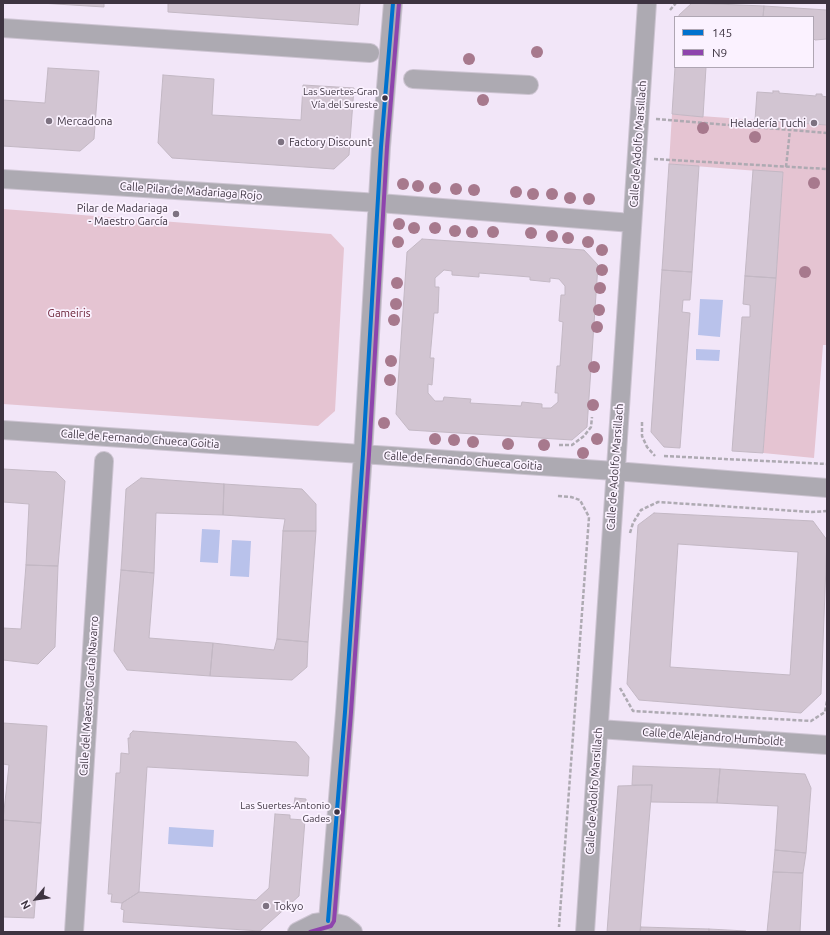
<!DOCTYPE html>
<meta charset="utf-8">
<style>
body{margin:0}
#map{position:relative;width:830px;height:935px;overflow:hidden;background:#f2e6f8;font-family:Ubuntu,sans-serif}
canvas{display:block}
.frame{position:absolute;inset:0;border:4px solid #3e3441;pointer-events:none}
.legend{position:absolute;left:674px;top:16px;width:140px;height:52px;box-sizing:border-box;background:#fbf2ff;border:1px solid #afa6b3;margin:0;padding:5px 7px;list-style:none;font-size:12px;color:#3e3441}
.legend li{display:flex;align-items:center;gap:8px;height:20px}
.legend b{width:20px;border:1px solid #afa6b3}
.north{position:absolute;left:16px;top:879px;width:40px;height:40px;-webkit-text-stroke:3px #fbf2ff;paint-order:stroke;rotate:241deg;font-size:11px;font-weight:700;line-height:16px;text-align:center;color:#3e3441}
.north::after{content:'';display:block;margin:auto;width:14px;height:18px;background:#3e3441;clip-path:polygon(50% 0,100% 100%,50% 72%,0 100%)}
</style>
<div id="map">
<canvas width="830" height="935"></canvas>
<div class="frame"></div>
<ul class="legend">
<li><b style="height:5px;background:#0072ce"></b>145</li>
<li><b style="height:5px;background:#8e44ad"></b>N9</li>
</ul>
<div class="north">N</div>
</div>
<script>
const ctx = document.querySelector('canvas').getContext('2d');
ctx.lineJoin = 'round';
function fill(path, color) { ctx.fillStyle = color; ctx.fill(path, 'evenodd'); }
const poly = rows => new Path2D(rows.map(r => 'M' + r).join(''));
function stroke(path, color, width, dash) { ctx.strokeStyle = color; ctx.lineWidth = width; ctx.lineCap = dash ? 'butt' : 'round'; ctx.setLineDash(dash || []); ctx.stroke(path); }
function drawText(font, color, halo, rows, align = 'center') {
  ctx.font = font + ' Ubuntu,sans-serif'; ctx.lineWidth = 3.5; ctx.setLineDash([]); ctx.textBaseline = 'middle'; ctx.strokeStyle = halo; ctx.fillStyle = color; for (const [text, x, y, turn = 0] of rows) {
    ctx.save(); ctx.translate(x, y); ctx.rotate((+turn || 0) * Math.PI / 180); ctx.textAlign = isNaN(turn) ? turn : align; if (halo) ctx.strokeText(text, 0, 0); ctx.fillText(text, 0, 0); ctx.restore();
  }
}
const green = poly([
 [672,114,827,125,827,345,823,345,814,458,763,453,783,173,669,164],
 [3,209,331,234,344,248,335,411,318,426,3,404]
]);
const water = poly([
 [700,299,723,300,720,337,698,335],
 [696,349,720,350,719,361,696,360],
 [202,529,220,530,218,563,200,562],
 [232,540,251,541,249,577,230,576],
 [169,827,214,830,213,847,168,844]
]);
const building = poly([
 [40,3,104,3,104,7,40,3],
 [168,3,360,3,358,25,168,12,168,3],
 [692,3,764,6,763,17,679,17,679,15,692,3],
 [764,6,827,10,827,39,815,40,813,38,813,17,763,17,764,6],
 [675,67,706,67,703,117,672,114,675,67],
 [48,68,99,71,94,139,80,151,3,146,3,100,45,103,48,68],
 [163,75,214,79,212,115,301,120,303,85,354,88,349,155,334,169,172,158,158,143,163,75],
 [773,91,779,91,779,93,816,96,816,94,822,94,822,96,827,97,827,125,755,120,757,92,773,93,773,91],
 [669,164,699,166,692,272,662,270,669,164],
 [753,170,783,172,776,278,745,276,753,170],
 [422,239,584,250,598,265,587,427,572,440,409,430,396,414,407,252,422,239],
 [444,270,452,271,452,275,479,277,479,273,530,277,530,280,550,282,550,278,559,279,565,286,565,295,561,295,559,321,563,322,560,366,557,366,555,393,558,393,558,402,551,408,542,408,542,404,522,402,521,406,470,403,471,399,444,397,443,401,435,401,428,393,428,384,432,385,434,358,430,358,434,313,438,313,439,287,435,287,435,278,444,270],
 [662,270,692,272,690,300,683,300,682,312,690,313,680,448,664,447,651,432,662,270],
 [745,276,776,278,763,453,732,451,742,317,750,317,750,305,743,304,745,276],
 [3,469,56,472,65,481,58,566,26,565,29,504,3,502,3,469],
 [141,478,224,484,223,515,156,513,154,573,121,570,126,489,141,478],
 [224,484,302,489,316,504,316,531,283,531,285,519,223,515,224,484],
 [654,513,813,521,827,540,821,694,801,713,639,700,627,684,638,525,654,513],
 [678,544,798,552,790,675,670,667,678,544],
 [283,531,316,531,308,642,277,639,283,531],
 [26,565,58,566,55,647,38,664,3,660,3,628,21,629,26,565],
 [121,570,154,573,149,638,213,643,210,676,127,670,114,651,121,570],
 [277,639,308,642,307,667,292,680,210,676,213,643,274,650,277,639],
 [3,723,47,726,41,823,3,820,9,765,3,764,3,723],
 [133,731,296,742,309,757,308,776,147,767,139,892,122,903,111,902,112,894,108,894,116,773,120,773,121,753,129,754,128,738,130,738,130,734,133,731],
 [633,766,720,769,717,803,651,802,652,785,632,785,633,766],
 [720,769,805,774,811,788,806,853,775,850,778,806,717,803,720,769],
 [652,785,640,932,607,932,618,786,652,785],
 [295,798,306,799,306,805,294,804,295,798],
 [275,814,290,815,290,819,305,820,299,896,260,931,123,922,124,910,121,909,122,903,139,892,256,900,269,888,275,814],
 [3,820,41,823,34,918,3,917,3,820],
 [775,850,806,853,803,873,773,872,775,850],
 [773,872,803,873,800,932,767,932,773,872],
 [641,927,709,929,709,932,640,932,641,927],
 [709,929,746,931,746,932,709,932,709,929]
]);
const path = poly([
 [670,10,676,3],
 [656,119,827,133],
 [654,159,827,169],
 [786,167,790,130],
 [642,422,642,436,647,447,655,456],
 [559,445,572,445,584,436,591,427,592,417],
 [664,456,827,464],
 [558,496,571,497,580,500,589,517,559,927],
 [630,533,633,523,641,510,658,502,812,512,827,511],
 [620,688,633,711,811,721,825,712,827,701]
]);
const minor = poly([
 [3,28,370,53],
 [413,79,529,85],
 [3,179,379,203,632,223],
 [3,430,615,471,827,488],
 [599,729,827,745],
 [328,921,345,712,363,454,381,147,393,3],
 [74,932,104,461],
 [297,932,315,923,328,921,344,925,353,932],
 [585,932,647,3]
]);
const bus1 = poly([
 [328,921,345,712,363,454,381,147,393,3]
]);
const bus2 = poly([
 [310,932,331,926,334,921,351,712,369,454,387,147,399,3]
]);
const trees = [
 [537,52],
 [469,59],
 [483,100],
 [703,128],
 [755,137],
 [814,183],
 [403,184],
 [418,186],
 [435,188],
 [456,189],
 [474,190],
 [516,192],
 [533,194],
 [552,194],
 [570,198],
 [589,199],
 [399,224],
 [414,228],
 [435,228],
 [455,231],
 [472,232],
 [493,232],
 [531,233],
 [552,236],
 [568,238],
 [398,242],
 [588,242],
 [602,250],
 [602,270],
 [805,272],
 [397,283],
 [600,288],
 [396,304],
 [599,310],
 [394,320],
 [597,327],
 [391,361],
 [594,367],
 [390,380],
 [593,405],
 [384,423],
 [435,439],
 [597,439],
 [454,440],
 [473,442],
 [508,444],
 [544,445],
 [583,453]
];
const markers = [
 [385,98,3.5,"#3e3441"],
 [49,121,4,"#7d7281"],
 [814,123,4,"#7d7281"],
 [281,142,4,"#7d7281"],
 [176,214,4,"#7d7281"],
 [337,812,3.5,"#3e3441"],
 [266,906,4,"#7d7281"]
];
const busNames = [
 ["Las Suertes-Gran",378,92],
 ["Vía del Sureste",378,105],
 ["Las Suertes-Antonio",330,806],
 ["Gades",330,819]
];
const poiNames = [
 ["Mercadona",57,121],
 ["Heladería Tuchi",806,123,"right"],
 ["Factory Discount",289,142],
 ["Pilar de Madariaga",168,208,"right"],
 ["- Maestro García",168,221,"right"],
 ["Tokyo",274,906]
];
const streetNames = [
 ["Calle de Adolfo Marsillach",638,144,-86],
 ["Calle Pilar de Madariaga Rojo",191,191,4],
 ["Calle de Fernando Chueca Goitia",140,439,4],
 ["Calle de Fernando Chueca Goitia",463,461,4],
 ["Calle de Adolfo Marsillach",615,467,-86],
 ["Calle del Maestro García Navarro",89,696,-86],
 ["Calle de Alejandro Humboldt",713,737,4],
 ["Calle de Adolfo Marsillach",594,791,-86]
];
const parkNames = [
 ["Gameiris",69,313]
];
fill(green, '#e5c4d2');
fill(water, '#b9c2eb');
fill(building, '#d2c5d2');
stroke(building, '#c3b8c4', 1);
stroke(minor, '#cdc4d2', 20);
stroke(path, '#aeaab2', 2.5, [4, 2]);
stroke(minor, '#adaab2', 18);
stroke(bus1, '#0072ce', 4);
stroke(bus2, '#8e44ad', 4);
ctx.fillStyle = '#a7798d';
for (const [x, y] of trees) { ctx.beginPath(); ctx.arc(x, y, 6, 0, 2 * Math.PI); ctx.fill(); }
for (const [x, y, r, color] of markers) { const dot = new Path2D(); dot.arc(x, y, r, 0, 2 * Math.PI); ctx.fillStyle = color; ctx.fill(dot); stroke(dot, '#fbf2ff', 1.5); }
drawText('10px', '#3e3441', '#fbf2ff', busNames, 'right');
drawText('11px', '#3e3441', '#fbf2ff', poiNames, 'left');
drawText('11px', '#3e3441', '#fbf2ff', streetNames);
drawText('11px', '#6a2036', '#fbf2ff', parkNames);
</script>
